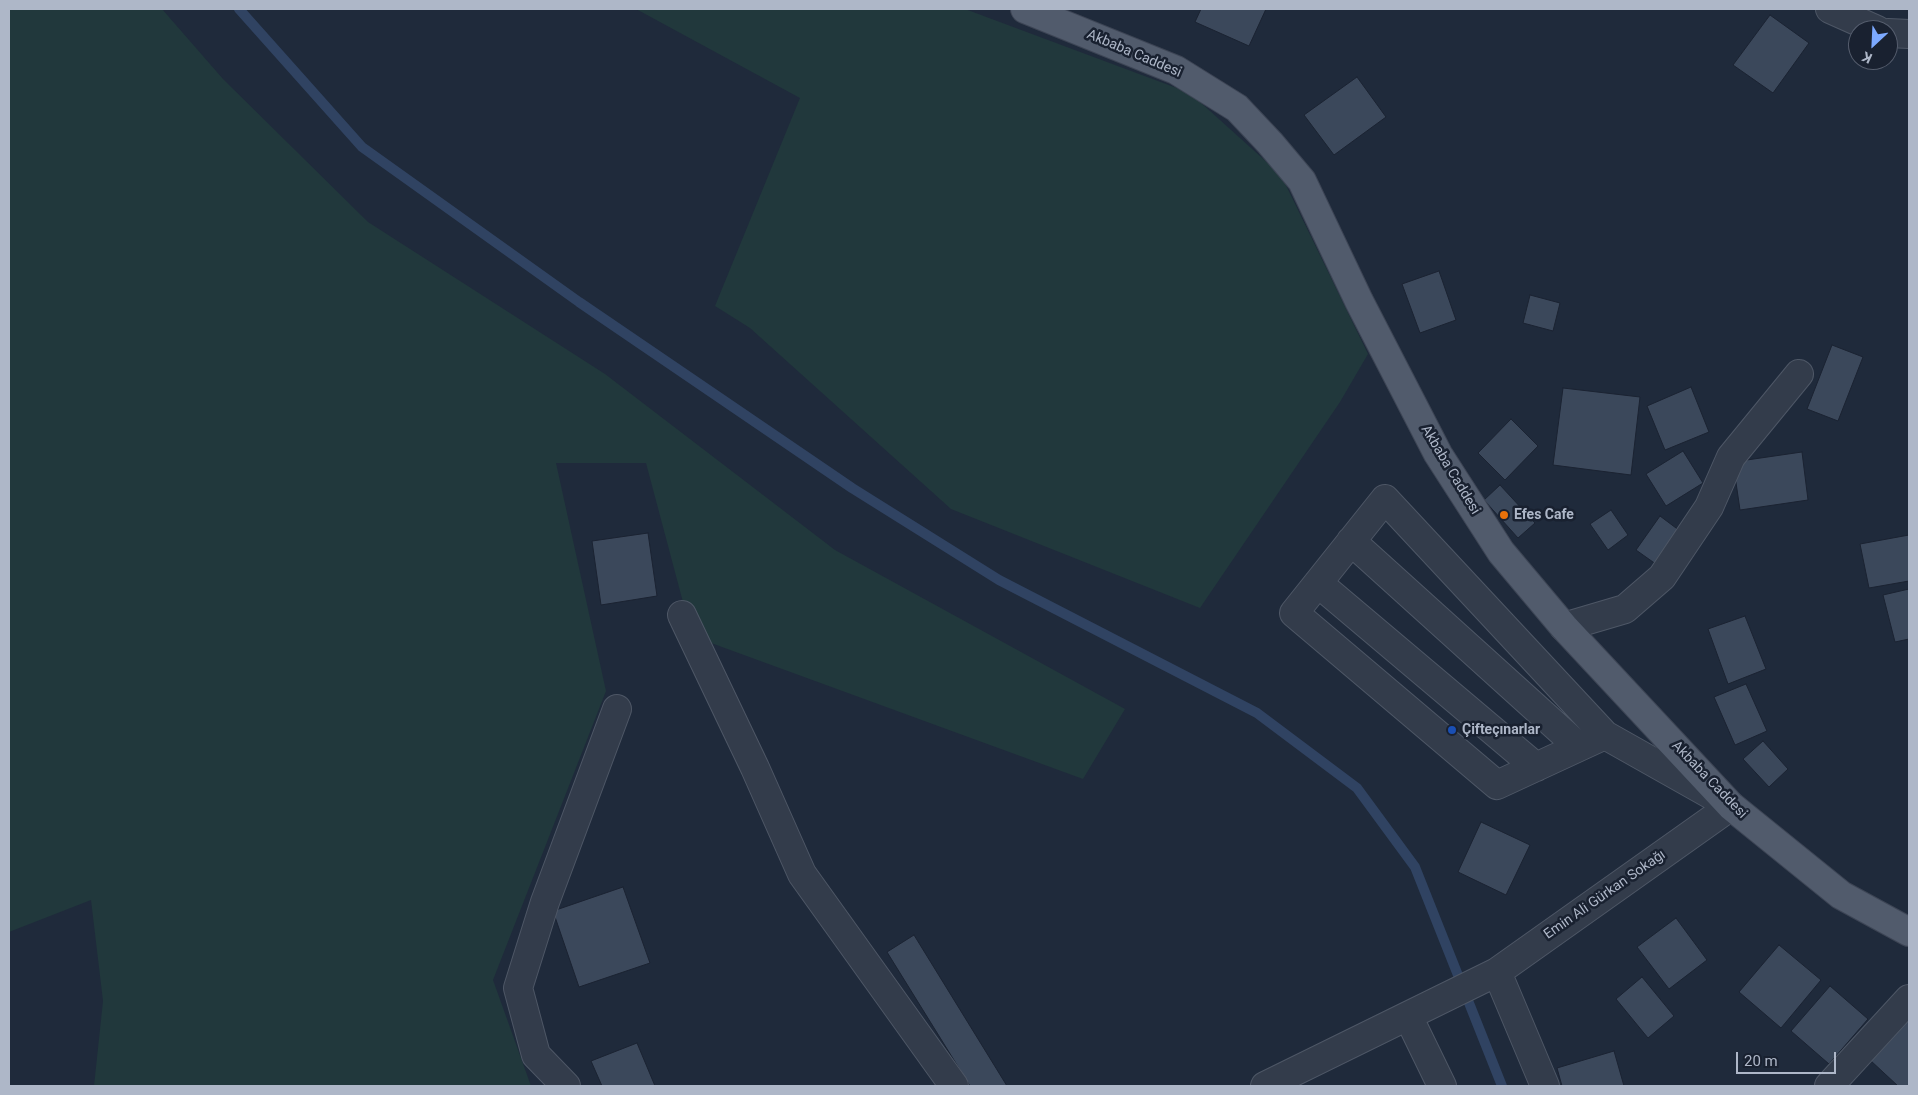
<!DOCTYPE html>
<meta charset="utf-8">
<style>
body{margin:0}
#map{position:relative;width:1918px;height:1095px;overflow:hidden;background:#1f2a3b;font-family:Roboto,sans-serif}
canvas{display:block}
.frame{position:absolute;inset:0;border:10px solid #aeb7c8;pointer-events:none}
.north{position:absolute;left:1848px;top:20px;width:50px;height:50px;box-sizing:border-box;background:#192130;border:1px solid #555d6d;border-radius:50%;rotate:205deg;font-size:14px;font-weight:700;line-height:20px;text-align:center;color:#aeb7c8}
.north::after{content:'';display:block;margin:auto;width:18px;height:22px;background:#7ca9ff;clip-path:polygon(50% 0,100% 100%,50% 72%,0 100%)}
.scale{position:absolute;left:1736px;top:1052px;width:100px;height:22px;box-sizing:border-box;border:2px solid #aeb7c8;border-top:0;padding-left:6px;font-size:15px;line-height:18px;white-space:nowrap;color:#aeb7c8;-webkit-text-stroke:4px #192130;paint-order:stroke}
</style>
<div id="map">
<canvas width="1918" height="1095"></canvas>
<div class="frame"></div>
<div class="north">K</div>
<div class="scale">20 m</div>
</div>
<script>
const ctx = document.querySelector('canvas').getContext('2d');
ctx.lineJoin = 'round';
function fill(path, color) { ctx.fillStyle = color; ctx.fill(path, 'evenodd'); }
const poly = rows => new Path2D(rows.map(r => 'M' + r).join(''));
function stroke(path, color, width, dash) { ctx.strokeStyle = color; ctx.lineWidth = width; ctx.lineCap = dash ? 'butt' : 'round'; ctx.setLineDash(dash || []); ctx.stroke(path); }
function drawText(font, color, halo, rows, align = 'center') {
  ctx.font = font + ' Roboto,sans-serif'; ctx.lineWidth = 5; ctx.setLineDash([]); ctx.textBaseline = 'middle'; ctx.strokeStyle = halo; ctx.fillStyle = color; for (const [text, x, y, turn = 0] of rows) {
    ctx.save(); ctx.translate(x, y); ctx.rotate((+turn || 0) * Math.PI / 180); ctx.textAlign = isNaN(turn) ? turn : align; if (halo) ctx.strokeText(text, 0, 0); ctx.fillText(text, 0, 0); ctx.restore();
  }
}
const green = poly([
 [9,9,162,9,223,79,368,222,605,374,835,550,1125,709,1083,779,692,636,646,463,556,463,606,691,493,980,531,1086,94,1086,103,1001,91,900,9,932],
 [636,9,965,9,1190,93,1281,175,1368,354,1340,402,1200,608,951,509,750,328,715,306,800,98]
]);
const stream = poly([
 [239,9,362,147,579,302,852,488,999,580,1257,713,1357,788,1415,867,1502,1086]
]);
const building = poly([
 [1201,9,1266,9,1249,46,1195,22,1201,9],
 [1770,15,1809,43,1773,93,1733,65,1770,15],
 [1357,77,1386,117,1334,155,1304,115,1357,77],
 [1439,271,1456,320,1420,333,1402,284,1439,271],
 [1530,295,1560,303,1553,331,1523,323,1530,295],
 [1832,345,1863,357,1838,421,1807,409,1832,345],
 [1691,387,1709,432,1665,450,1647,406,1691,387],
 [1563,388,1640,397,1631,475,1553,465,1563,388],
 [1511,419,1538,446,1505,480,1478,453,1511,419],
 [1683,451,1703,483,1666,506,1646,474,1683,451],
 [1802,452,1808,500,1740,510,1733,462,1802,452],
 [1500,485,1535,523,1518,538,1484,500,1500,485],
 [1611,510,1628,535,1608,550,1590,524,1611,510],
 [1660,516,1684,534,1660,567,1636,550,1660,516],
 [648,533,657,596,601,605,592,541,648,533],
 [1909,535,1909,581,1869,588,1860,544,1909,535],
 [1909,589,1909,639,1895,642,1883,595,1909,589],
 [1745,616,1766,669,1728,684,1708,629,1745,616],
 [1746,684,1767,731,1735,745,1714,697,1746,684],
 [1763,741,1788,769,1769,787,1743,759,1763,741],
 [1481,822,1530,845,1506,895,1458,872,1481,822],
 [623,887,650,963,579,987,553,911,623,887],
 [1676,918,1707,960,1669,989,1637,947,1676,918],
 [914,935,1007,1086,970,1086,887,952,914,935],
 [1779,945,1821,980,1781,1028,1739,992,1779,945],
 [1642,977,1674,1016,1648,1038,1616,999,1642,977],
 [1830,986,1868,1019,1829,1064,1791,1031,1830,986],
 [1909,1019,1909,1086,1898,1086,1870,1060,1909,1019],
 [637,1043,655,1086,602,1086,591,1061,637,1043],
 [1614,1051,1624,1086,1562,1086,1557,1068,1614,1051]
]);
const minor = poly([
 [1830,9,1877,30],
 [1888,33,1909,34],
 [1351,541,1579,747],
 [1318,583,1536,767],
 [682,615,755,768,802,874,954,1086],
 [1564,627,1625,609,1662,577,1709,507,1731,457,1799,374],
 [1497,972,1545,1086],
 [1408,1016,1442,1086],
 [566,1086,536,1055,518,988,545,902,617,709],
 [1265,1086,1497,972,1731,806,1605,735,1385,499,1294,613,1497,785,1605,735],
 [1829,1086,1909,999]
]);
const major = poly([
 [1025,9,1176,70,1237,108,1270,143,1302,181,1359,301,1438,454,1501,552,1564,627,1731,806,1841,895,1909,932]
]);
const markers = [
 [1504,515,5,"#e8710a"],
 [1452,730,5,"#1a4fb4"]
];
const streetNames = [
 ["Akbaba Caddesi",1134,54,23],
 ["Akbaba Caddesi",1450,470,59],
 ["Akbaba Caddesi",1709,780,46],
 ["Emin Ali Gürkan Sokağı",1605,895,-35]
];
const poiNames = [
 ["Efes Cafe",1514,515],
 ["Çifteçınarlar",1462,730]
];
fill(green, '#21383c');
stroke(stream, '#304362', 10);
fill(building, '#3b485b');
stroke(building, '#1b2332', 1);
stroke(minor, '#4e5766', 30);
stroke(major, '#3d4555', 30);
stroke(minor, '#333c4b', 28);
stroke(major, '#515b6c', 28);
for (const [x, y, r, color] of markers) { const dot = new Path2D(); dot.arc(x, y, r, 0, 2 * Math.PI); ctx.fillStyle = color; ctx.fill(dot); stroke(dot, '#192130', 2); }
drawText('14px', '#aeb7c8', '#192130', streetNames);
drawText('bold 14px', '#aeb7c8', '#192130', poiNames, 'left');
</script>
